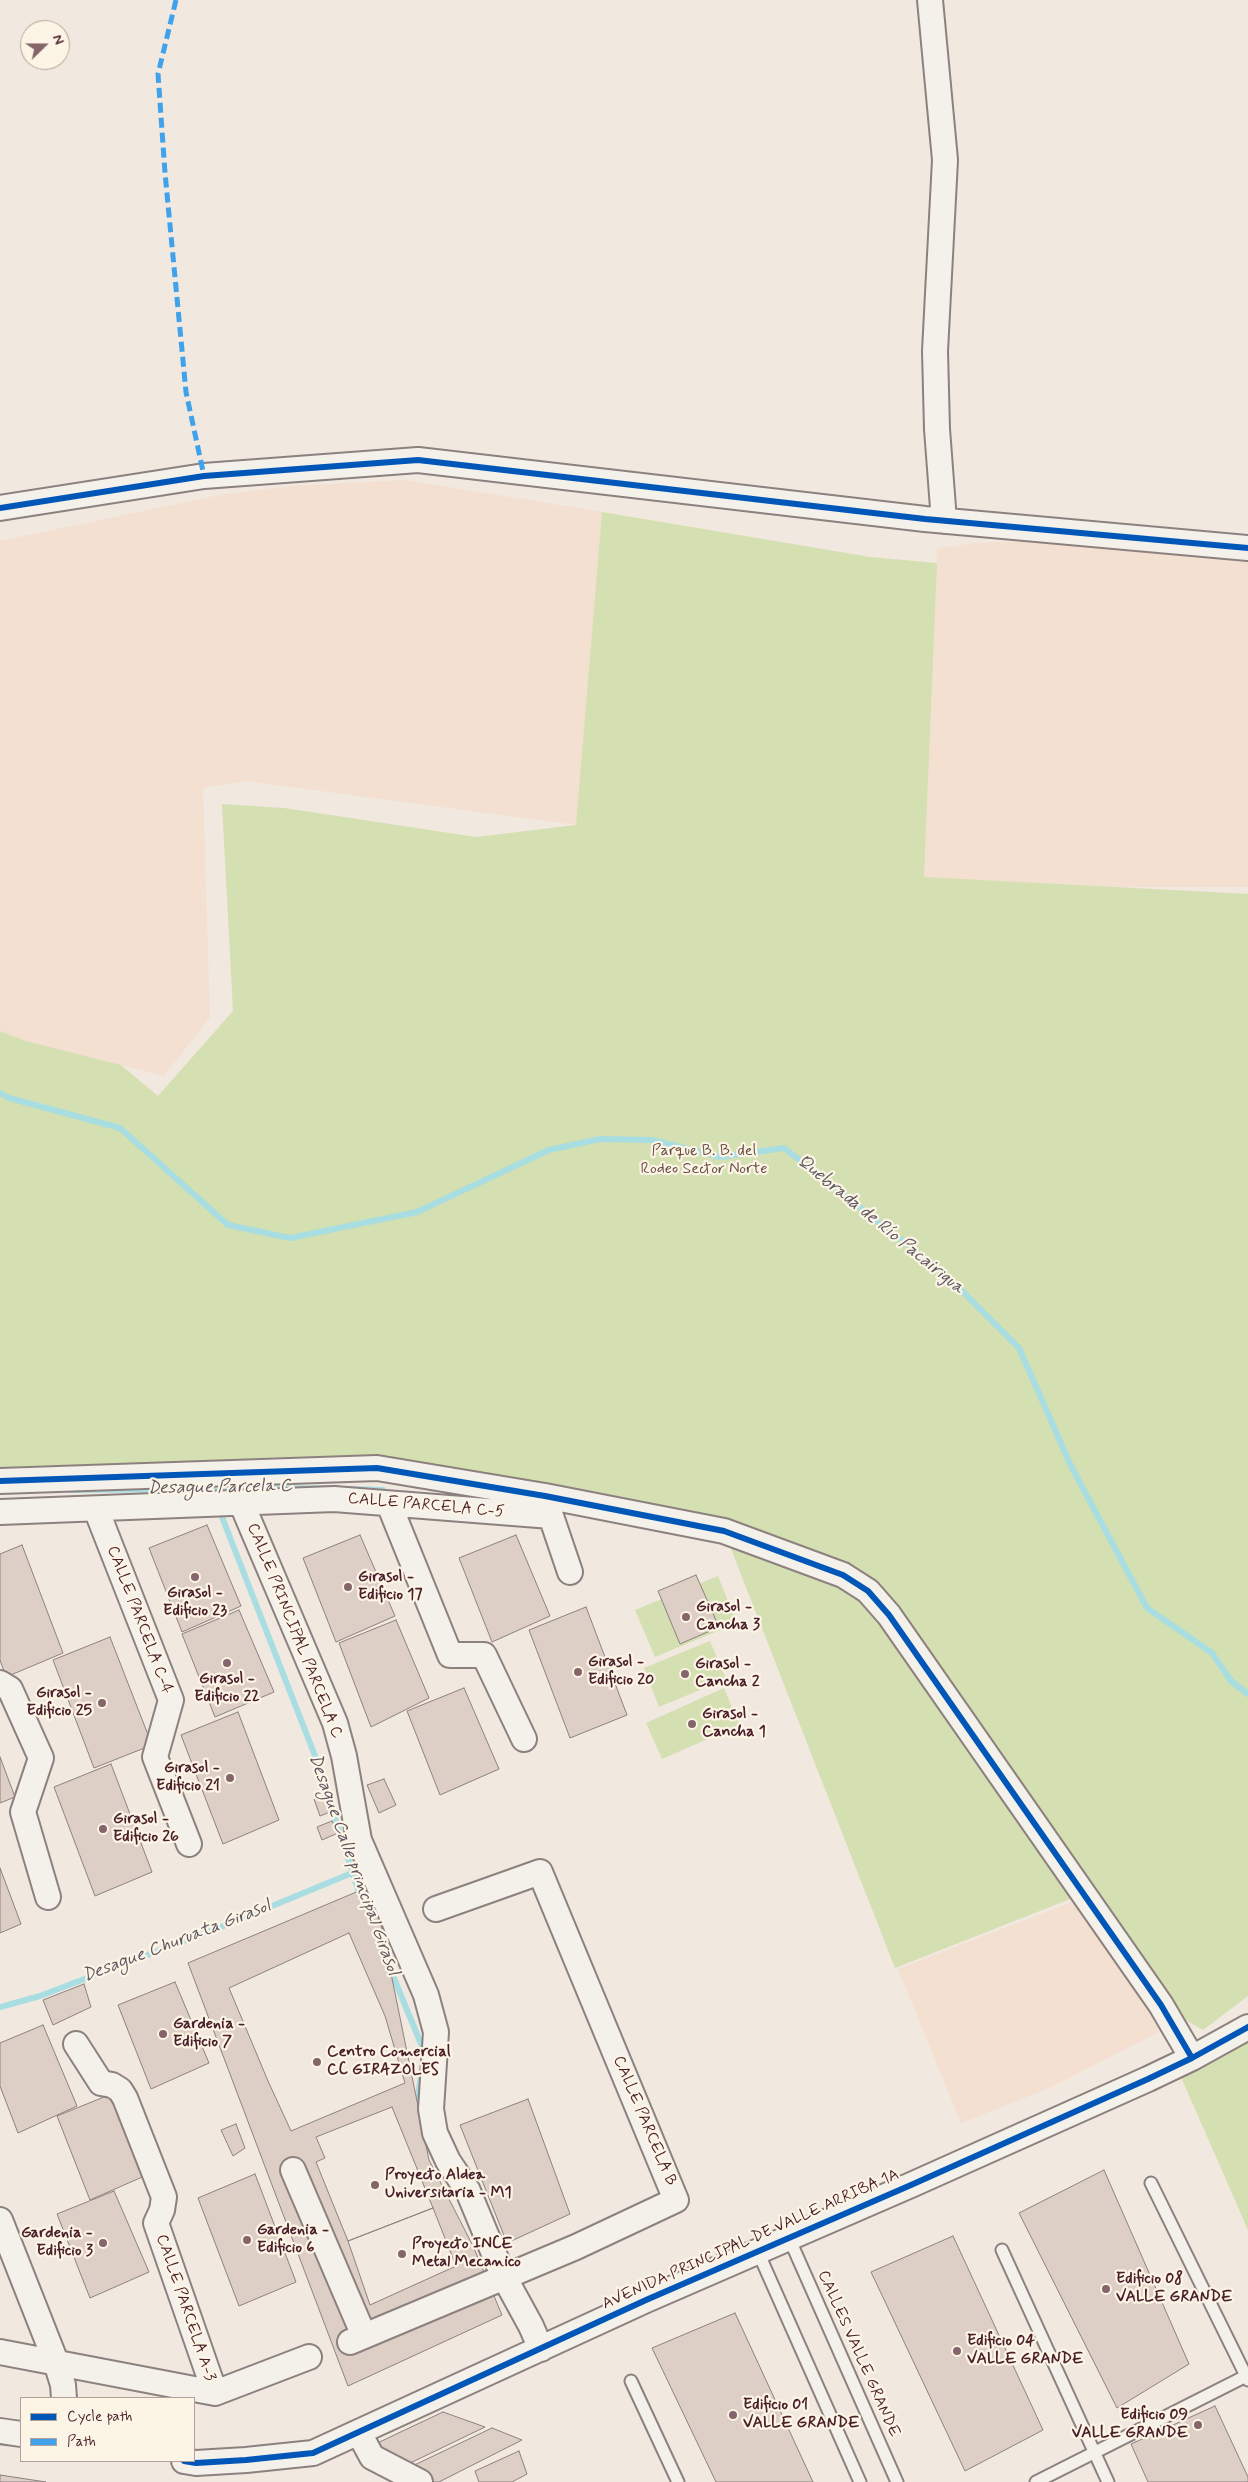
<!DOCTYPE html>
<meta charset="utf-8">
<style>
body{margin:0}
#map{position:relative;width:1248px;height:2482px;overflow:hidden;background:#f1e8df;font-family:Mynerve,sans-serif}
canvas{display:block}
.legend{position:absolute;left:20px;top:2397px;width:175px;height:65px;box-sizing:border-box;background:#fcf5e5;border:1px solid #b59f9b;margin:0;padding:6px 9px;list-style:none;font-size:15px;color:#4a1f2b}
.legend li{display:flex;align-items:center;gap:10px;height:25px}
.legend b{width:25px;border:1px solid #b59f9b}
.north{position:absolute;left:20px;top:20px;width:50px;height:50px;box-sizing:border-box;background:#fcf5e5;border:1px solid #b59f9b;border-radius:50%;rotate:68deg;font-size:14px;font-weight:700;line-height:20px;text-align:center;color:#4a1f2b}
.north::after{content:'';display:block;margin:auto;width:18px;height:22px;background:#84656a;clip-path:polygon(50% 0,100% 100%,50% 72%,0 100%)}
</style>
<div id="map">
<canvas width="1248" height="2482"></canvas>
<ul class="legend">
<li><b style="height:6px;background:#0057b8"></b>Cycle path</li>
<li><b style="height:6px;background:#40a2eb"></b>Path</li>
</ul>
<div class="north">N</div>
</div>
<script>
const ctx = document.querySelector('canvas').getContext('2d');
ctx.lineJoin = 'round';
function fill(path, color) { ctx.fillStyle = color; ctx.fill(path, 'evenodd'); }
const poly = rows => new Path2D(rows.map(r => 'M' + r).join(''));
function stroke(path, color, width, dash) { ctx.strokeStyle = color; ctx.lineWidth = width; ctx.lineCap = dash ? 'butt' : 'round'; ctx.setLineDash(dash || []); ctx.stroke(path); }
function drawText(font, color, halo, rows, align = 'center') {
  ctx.font = font + ' Mynerve,sans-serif'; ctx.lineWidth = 4.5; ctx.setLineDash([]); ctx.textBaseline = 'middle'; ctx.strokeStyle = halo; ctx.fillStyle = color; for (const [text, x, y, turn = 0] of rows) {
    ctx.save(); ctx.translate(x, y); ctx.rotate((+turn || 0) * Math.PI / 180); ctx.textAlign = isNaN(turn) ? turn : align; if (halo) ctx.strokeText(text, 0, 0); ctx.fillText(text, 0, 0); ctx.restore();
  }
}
const built = poly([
 [406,480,602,512,577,825,245,781,203,788,210,1017,164,1076,26,1041,0,1031,0,541,220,495,289,486],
 [1098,539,1248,549,1248,887,1113,887,1248,894,1248,1107,924,877,937,549,974,543],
 [1082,1898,1169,2027,1051,2087,961,2123,898,1969]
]);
const green = poly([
 [602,512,870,557,937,563,924,877,1248,894,1248,1996,1203,2030,1161,2006,1083,1894,895,1968,724,1531,362,1477,0,1481,0,1031,26,1041,121,1065,158,1096,233,1011,222,804,284,808,476,837,576,825],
 [718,1576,737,1623,655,1657,635,1610],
 [710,1641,726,1679,659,1707,644,1668],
 [724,1688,739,1725,662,1759,646,1723],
 [1248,2034,1248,2230,1181,2077]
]);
const stream = poly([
 [0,1093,9,1098,120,1128,228,1225,290,1238,417,1212,549,1150,600,1139,652,1140,720,1157,784,1148,945,1274,1019,1348,1071,1466,1147,1608,1212,1653,1231,1681,1248,1694],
 [216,1489,222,1517,317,1761,361,1899],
 [352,1489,383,1490],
 [70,1490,337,1488],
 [386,1959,426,2056,422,2069,416,2110],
 [0,2007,40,1996,221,1927,352,1873]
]);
const building = poly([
 [207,1525,241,1606,182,1632,149,1548,207,1525],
 [360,1535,395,1616,336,1642,303,1558,360,1535],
 [516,1535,550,1616,492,1642,459,1558,516,1535],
 [22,1545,63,1653,6,1677,0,1660,0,1554,22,1545],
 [696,1575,719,1627,680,1644,658,1591,696,1575],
 [586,1607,627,1715,570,1738,529,1630,586,1607],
 [239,1610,274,1692,215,1717,182,1634,239,1610],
 [396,1620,429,1698,371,1727,339,1643,396,1620],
 [110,1637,152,1745,94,1768,53,1660,110,1637],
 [464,1688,499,1769,440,1795,407,1711,464,1688],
 [238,1712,279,1820,223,1844,181,1735,238,1712],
 [0,1757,15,1797,0,1803,0,1757],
 [111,1764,152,1872,95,1896,54,1787,111,1764],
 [384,1779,396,1805,379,1813,367,1785,384,1779],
 [323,1795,330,1812,320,1816,314,1799,323,1795],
 [332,1821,338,1833,322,1840,317,1827,332,1821],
 [0,1868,21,1924,0,1933,0,1868],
 [373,1885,429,2160,473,2246,502,2315,348,2386,188,1963,373,1885],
 [349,1933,385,2016,405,2083,291,2131,268,2081,229,1988,349,1933],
 [175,1982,209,2063,151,2089,118,2005,175,1982],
 [84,1984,91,2007,53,2025,43,2000,84,1984],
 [43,2025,77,2106,18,2133,0,2086,0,2043,43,2025],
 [114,2093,149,2174,90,2200,57,2116,114,2093],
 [528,2099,570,2214,507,2243,460,2125,528,2099],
 [392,2107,433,2208,348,2241,316,2162,325,2158,316,2137,392,2107],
 [236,2124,245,2148,233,2156,221,2130,236,2124],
 [1104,2170,1189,2364,1117,2408,1019,2213,1104,2170],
 [255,2174,296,2282,239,2306,198,2198,255,2174],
 [114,2191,149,2272,90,2298,57,2214,114,2191],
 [433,2208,456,2266,370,2305,348,2241,433,2208],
 [953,2236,1043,2430,965,2471,871,2272,953,2236],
 [735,2313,813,2482,716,2482,652,2348,735,2313],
 [1215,2406,1248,2477,1248,2482,1148,2482,1131,2444,1215,2406],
 [443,2412,485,2427,402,2467,371,2446,443,2412],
 [492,2428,522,2440,439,2482,431,2482,404,2470,492,2428],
 [519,2451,527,2474,512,2482,479,2482,475,2471,519,2451],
 [0,2475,46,2482,0,2482,0,2475]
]);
const lane = poly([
 [1151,2183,1248,2380],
 [789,2238,897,2482],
 [1002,2250,1108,2482],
 [758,2252,860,2482],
 [631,2381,678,2482],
 [1036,2482,1246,2376]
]);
const street = poly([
 [930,0,945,160,935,351,937,429,944,521],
 [0,508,204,476,418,460,925,519,1248,548],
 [0,1481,377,1468,545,1496,724,1531,843,1575,868,1591,889,1615,1161,2005,1192,2058],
 [241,1502,335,1723,344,1756,359,1840,426,1995,436,2032,431,2109,435,2133,448,2161,468,2191,502,2273,531,2326,541,2349],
 [389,1504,450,1655,484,1655,524,1739],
 [96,1509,171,1700,155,1757,189,1844],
 [0,1512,334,1499,551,1516,570,1572],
 [0,1683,10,1689,41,1758,23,1812,48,1897],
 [76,2044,101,2083,112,2085,120,2090,125,2098,164,2197,162,2210,156,2223,215,2393],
 [293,2170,364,2336],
 [0,2220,56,2362,63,2385,64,2398],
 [350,2342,576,2247,676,2200,540,1872,436,1909],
 [0,2352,215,2393,309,2357],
 [0,2431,21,2434],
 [359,2433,372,2457,420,2482],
 [184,2461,196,2463,246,2460,313,2453,646,2300,911,2185,1148,2079,1192,2058,1248,2027]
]);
const quiet = poly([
 [176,0,158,74,165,173,186,392,204,476]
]);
const cycleway = poly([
 [0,508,204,476,418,460,925,519,1248,548],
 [0,1481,377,1468,545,1496,724,1531,843,1575,868,1591,889,1615,1161,2005,1192,2058],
 [184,2461,196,2463,246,2460,313,2453,646,2300,911,2185,1148,2079,1192,2058,1248,2027]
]);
const markers = [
 [195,1577,5,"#84656a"],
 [348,1587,5,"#84656a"],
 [686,1617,5,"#84656a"],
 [227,1663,5,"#84656a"],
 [578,1672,5,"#84656a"],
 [685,1674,5,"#84656a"],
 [102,1703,5,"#84656a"],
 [692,1724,5,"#84656a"],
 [230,1778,5,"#84656a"],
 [103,1829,5,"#84656a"],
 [163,2034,5,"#84656a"],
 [317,2062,5,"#84656a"],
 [375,2185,5,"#84656a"],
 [247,2240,5,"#84656a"],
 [103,2243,5,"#84656a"],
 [402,2254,5,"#84656a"],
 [1106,2289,5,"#84656a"],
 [957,2351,5,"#84656a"],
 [733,2415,5,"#84656a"],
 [1198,2425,5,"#84656a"]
];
const parkNames = [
 ["Parque B. B. del",704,1152],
 ["Rodeo Sector Norte",704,1170]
];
const streetNames = [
 ["CALLE PARCELA C-5",426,1506,5],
 ["CALLE PARCELA C-4",139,1620,69],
 ["CALLE PRINCIPAL PARCELA C",294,1631,68],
 ["CALLE PARCELA B",644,2121,67],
 ["AVENIDA PRINCIPAL DE VALLE ARRIBA 1A",751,2240,-24],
 ["CALLE PARCELA A-3",185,2308,71],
 ["CALLES VALLE GRANDE",858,2354,66]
];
const poiNames = [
 ["Girasol -",358,1578],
 ["Edificio 17",358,1596],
 ["Girasol -",195,1594,"center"],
 ["Edificio 23",195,1612,"center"],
 ["Girasol -",696,1608],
 ["Cancha 3",696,1626],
 ["Girasol -",588,1663],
 ["Edificio 20",588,1681],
 ["Girasol -",695,1665],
 ["Cancha 2",695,1683],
 ["Girasol -",227,1680,"center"],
 ["Edificio 22",227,1698,"center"],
 ["Girasol -",92,1694,"right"],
 ["Edificio 25",92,1712,"right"],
 ["Girasol -",702,1715],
 ["Cancha 1",702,1733],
 ["Girasol -",220,1769,"right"],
 ["Edificio 21",220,1787,"right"],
 ["Girasol -",113,1820],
 ["Edificio 26",113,1838],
 ["Gardenia -",173,2025],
 ["Edificio 7",173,2043],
 ["Centro Comercial",327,2053],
 ["CC GIRAZOLES",327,2071],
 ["Proyecto Aldea",385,2176],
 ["Universitaria - M1",385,2194],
 ["Gardenia -",257,2231],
 ["Edificio 6",257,2249],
 ["Gardenia -",93,2234,"right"],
 ["Edificio 3",93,2252,"right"],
 ["Proyecto INCE",412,2245],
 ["Metal Mecanico",412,2263],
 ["Edificio 08",1116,2280],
 ["VALLE GRANDE",1116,2298],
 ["Edificio 04",967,2342],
 ["VALLE GRANDE",967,2360],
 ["Edificio 01",743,2406],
 ["VALLE GRANDE",743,2424],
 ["Edificio 09",1188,2416,"right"],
 ["VALLE GRANDE",1188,2434,"right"]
];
const waterNames = [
 ["Quebrada de Río Pacairigua",880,1225,39],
 ["Desague Parcela C",220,1488,-1],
 ["Desague Calle principal Girasol",353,1865,70],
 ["Desague Churuata Girasol",177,1942,-21]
];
fill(built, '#f3e0d1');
fill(green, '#d4dfb2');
stroke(stream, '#a8dde2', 6);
fill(building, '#ddcec6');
stroke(building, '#8d817f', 1);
stroke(lane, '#8d817f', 15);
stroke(street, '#8d817f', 28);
stroke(lane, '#f4f0ea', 11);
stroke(street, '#f4f0ea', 24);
stroke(quiet, '#40a2eb', 5, [10, 5]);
stroke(cycleway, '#0057b8', 6);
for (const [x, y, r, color] of markers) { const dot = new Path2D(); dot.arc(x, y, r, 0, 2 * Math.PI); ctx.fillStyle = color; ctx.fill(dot); stroke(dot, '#fcf5e5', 2); }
drawText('16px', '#664d44', '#fcf5e5', parkNames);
drawText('16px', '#4a1f2b', '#fcf5e5', streetNames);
drawText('bold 16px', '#4a1f2b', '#fcf5e5', poiNames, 'left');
drawText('italic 18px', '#5d5662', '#fcf5e5', waterNames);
</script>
